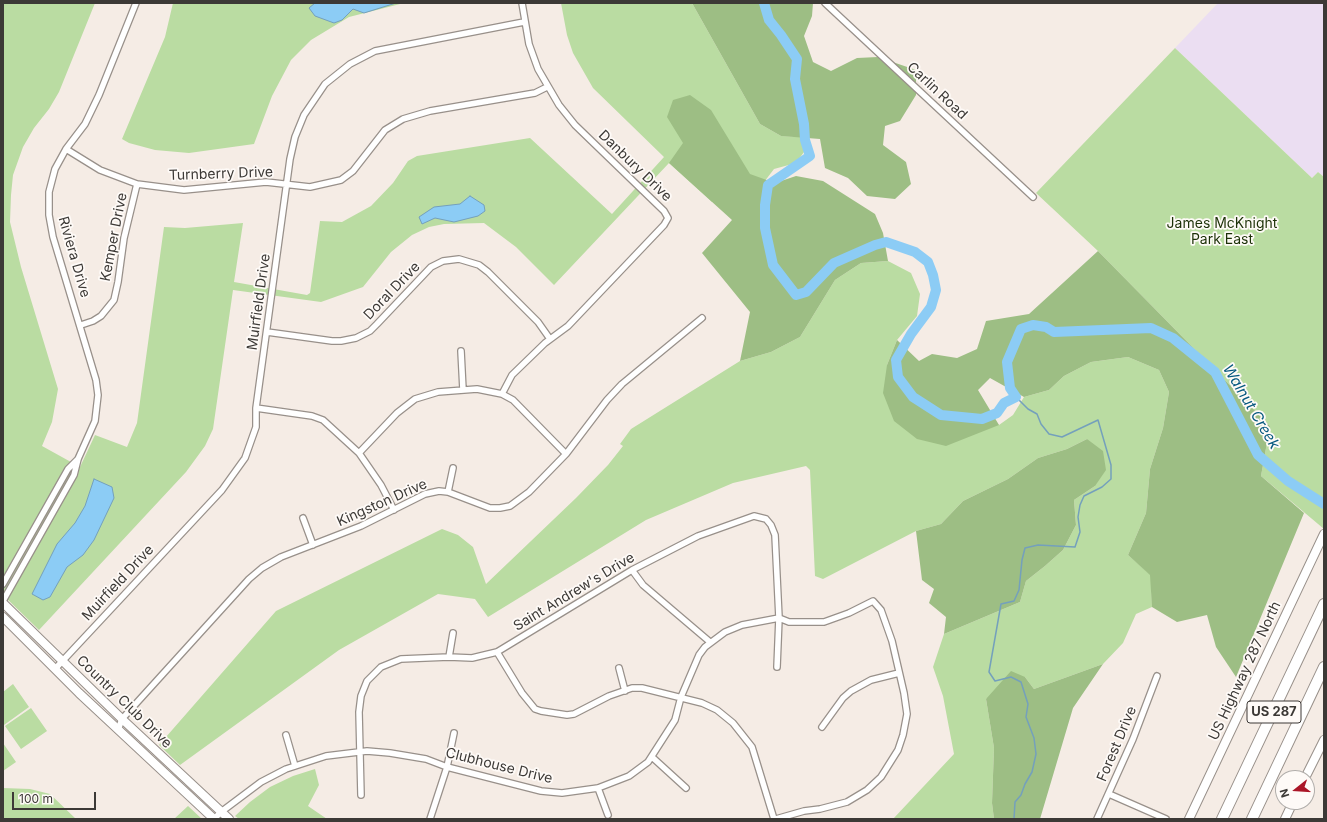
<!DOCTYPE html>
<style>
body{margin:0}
#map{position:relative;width:1327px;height:822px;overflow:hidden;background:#f5ece5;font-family:Inter,sans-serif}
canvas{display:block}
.frame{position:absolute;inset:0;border:4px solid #3c3936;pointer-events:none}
.north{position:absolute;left:1275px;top:770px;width:40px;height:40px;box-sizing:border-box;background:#fefaf7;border:1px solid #b0adaa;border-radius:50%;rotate:253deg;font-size:11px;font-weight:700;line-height:16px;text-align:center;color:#3c3936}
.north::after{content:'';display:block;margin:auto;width:14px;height:18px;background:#ab1628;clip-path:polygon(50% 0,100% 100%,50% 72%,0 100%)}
.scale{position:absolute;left:12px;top:792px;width:84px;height:18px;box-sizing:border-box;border:2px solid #3c3936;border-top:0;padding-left:5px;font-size:12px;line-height:14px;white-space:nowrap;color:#3c3936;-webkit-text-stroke:3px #fefaf7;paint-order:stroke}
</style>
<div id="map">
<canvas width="1327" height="822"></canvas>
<div class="frame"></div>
<div class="north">N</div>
<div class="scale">100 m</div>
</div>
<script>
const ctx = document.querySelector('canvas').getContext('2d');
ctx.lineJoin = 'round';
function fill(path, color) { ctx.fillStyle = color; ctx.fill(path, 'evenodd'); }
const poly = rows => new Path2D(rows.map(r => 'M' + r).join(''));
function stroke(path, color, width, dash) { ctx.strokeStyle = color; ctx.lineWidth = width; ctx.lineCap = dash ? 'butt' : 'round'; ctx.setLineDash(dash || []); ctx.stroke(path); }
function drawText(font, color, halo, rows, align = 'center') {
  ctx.font = font + ' Inter,sans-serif'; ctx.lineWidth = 3.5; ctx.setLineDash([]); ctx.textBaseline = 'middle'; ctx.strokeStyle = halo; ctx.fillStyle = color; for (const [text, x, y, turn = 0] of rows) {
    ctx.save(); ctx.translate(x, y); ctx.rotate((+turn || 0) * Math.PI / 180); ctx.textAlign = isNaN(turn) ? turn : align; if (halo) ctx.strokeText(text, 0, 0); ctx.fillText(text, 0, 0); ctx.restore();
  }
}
const commercial = poly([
 [1218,3,1324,3,1324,177,1318,172,1312,178,1175,48]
]);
const green = poly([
 [3,3,95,3,59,92,49,109,34,128,23,147,13,175,11,195,10,222,21,267,58,389,52,422,42,446,80,467,95,435,127,447,137,423,164,227,185,228,243,223,234,282,307,295,310,293,320,221,342,222,371,206,393,183,408,161,417,156,530,138,612,214,664,157,593,88,573,53,567,35,561,3,692,3,760,124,781,136,803,137,804,152,796,163,774,169,755,194,712,202,669,163,554,285,516,247,484,223,444,224,429,227,412,235,391,252,363,287,321,302,233,290,213,429,205,446,186,472,39,630,3,595],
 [173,3,404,3,349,17,311,40,291,60,272,96,254,144,189,153,155,150,129,143,122,139,165,37],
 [1175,48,1312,178,1318,172,1324,177,1324,529,1261,476,1270,426,1098,251,1036,193],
 [888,261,911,273,920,294,917,316,897,340,887,365,999,425,1013,415,1024,397,1049,390,1064,376,1091,362,1128,357,1159,370,1169,392,1163,428,1150,469,1146,513,1128,555,1151,575,1152,607,1136,614,1123,643,1103,664,1034,689,1025,677,986,699,994,748,992,803,994,819,893,819,954,754,943,696,933,667,944,634,1020,602,1026,581,1045,566,1063,550,1076,525,1074,500,1095,486,1087,439,1067,449,1038,458,1008,479,963,501,941,524,916,531,823,579,815,576,810,470,806,466,733,483,646,520,488,617,475,599,438,594,339,650,180,765,159,745,276,611,442,529,458,535,473,547,486,584,576,498,608,465,623,446,620,444,631,429,740,361,771,352,800,337,835,280,861,263],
 [13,684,29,707,4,725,3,692],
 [31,708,47,731,21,749,5,726],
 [3,743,16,762,3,771],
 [315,769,319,785,308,806,327,819,239,819,235,816,250,802,270,787,293,776],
 [3,788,30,789,50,794,76,819,3,819],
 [188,806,202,819,174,819]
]);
const forest = poly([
 [692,3,813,3,812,16,804,36,813,62,831,71,857,58,878,57,916,70,916,95,900,121,885,126,883,145,906,162,911,184,895,199,867,196,848,178,825,168,820,139,781,136,760,124],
 [690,95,711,110,750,174,775,183,796,176,823,181,875,214,883,233,888,261,861,263,835,280,800,337,771,352,740,361,750,312,702,253,732,220,669,163,683,143,667,117,673,100],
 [1098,251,1270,426,1261,476,1304,513,1236,677,1216,647,1207,615,1177,622,1152,607,1150,575,1128,555,1146,513,1150,469,1163,428,1169,392,1159,370,1128,357,1091,362,1064,376,1049,390,1024,397,990,378,978,390,999,425,946,446,917,439,894,421,883,393,887,365,897,340,919,361,932,354,957,358,977,349,986,321,1029,314],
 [1087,439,1103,451,1106,470,1095,486,1074,500,1076,525,1063,550,1045,566,1026,581,1020,602,944,634,946,617,929,603,934,589,922,580,916,531,941,524,963,501,1008,479,1038,458,1067,449],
 [1103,664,1073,708,1040,819,994,819,992,803,994,748,986,699,1011,671,1025,677,1034,689]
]);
const water = poly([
 [315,3,396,3,364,13,353,9,342,20,334,23,315,16,309,8,315,3],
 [470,196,484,205,485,211,478,216,454,222,435,218,422,224,419,217,434,207,460,204,470,196],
 [94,479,112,487,114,498,94,540,83,555,67,567,50,597,43,600,32,594,57,544,75,523,85,506,94,479]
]);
const stream = poly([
 [1014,819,1015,802,1021,795,1025,784,1032,772,1036,754,1034,738,1026,717,1028,704,1021,682,1011,677,995,681,989,672,1001,604,1014,601,1019,590,1022,560,1025,548,1038,545,1075,547,1080,532,1078,517,1080,505,1084,496,1102,487,1111,479,1111,465,1098,420,1062,437,1049,434,1041,424,1037,414,1028,409,1016,397]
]);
const river = poly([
 [764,3,769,20,781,35,797,59,795,79,804,124,805,140,810,156,768,185,765,205,765,228,773,265,796,295,806,292,834,263,875,245,886,242,915,252,928,262,933,275,936,290,931,307,911,334,896,360,898,377,913,397,941,415,982,419,997,413,1004,403,1016,397,1010,388,1007,362,1021,329,1033,325,1046,327,1054,332,1151,328,1173,338,1215,372,1258,455,1288,481,1324,504]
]);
const street = poly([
 [825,3,1033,197],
 [66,149,100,170,137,184,184,190,266,182,310,187,341,180,353,171,385,130,403,119,430,111,535,93,547,87],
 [81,325,93,321,101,316,114,300,118,282,124,238,137,184],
 [267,332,332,341,341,341,356,338,370,331,377,324,431,267,443,261,459,259,479,265,488,272,538,322,550,339],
 [461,351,463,390],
 [502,394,512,375,545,343,568,326,664,225,668,218,664,211,575,125,559,105,538,69,529,44,522,3],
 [256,408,312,416,323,420,359,453,381,485,394,510],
 [359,453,397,413,415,399,438,392,477,389,502,394,513,400,566,454],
 [448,492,453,468],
 [303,518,313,545],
 [632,570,643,585,710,642],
 [3,584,68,469,78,459],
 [3,601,74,475,78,459,95,421,98,395,96,380,53,237,49,215,49,192,55,169,66,149,85,124,99,95,136,3],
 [497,652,522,693,535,709,541,711,567,715,574,714,609,696,632,688,642,688,702,703,717,710,733,723,752,747,774,819],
 [449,657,453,633],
 [619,668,625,691],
 [55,669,222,490,245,458,256,427,256,408,290,159,295,137,304,115,325,84,350,64,375,51,524,22],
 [822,727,843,698,851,691,871,680,899,673],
 [118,730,122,719,249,579,262,568,281,557,361,526,425,494,439,491,448,492,490,508,500,508,510,506,529,492,566,454,607,400,622,384,702,318],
 [286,735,295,766],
 [652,757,686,788],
 [598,788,608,815],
 [1109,794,1166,819],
 [361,795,359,712,361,696,367,681,381,667,401,659,449,657,472,658,497,652,632,570,698,536,754,516,766,519,771,525,775,535,779,618,777,667],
 [214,819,221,812,261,782,286,769,326,756,367,751,390,753,426,759,447,767,541,791,562,793,598,788,629,776,648,762,675,720,681,697,699,655,705,647,725,632,742,625,779,618,789,622,824,622,849,613,873,601,881,610,892,641,904,693,907,714,903,735,898,750,881,777,867,790,847,802,820,809,804,811,776,819],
 [430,819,447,767,454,733],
 [1097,819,1133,739,1157,676]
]);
const secondary = poly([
 [3,603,122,719,229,819],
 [3,617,79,693,214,819],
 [1305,778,1324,740],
 [1189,819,1324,534],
 [1285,819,1293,802]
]);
const highway = poly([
 [1222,819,1324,604],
 [1252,819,1324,667]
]);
const shields = [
 [1274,712,54]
];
const shieldNames = [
 ["US 287",1274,712]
];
const streetNames = [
 ["Carlin Road",937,91,43],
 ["Danbury Drive",635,166,44],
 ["Turnberry Drive",221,174,-2],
 ["Kemper Drive",114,237,-79],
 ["Riviera Drive",74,257,74],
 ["Doral Drive",392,291,-46],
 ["Muirfield Drive",259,302,-82],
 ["Kingston Drive",382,503,-24],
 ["Muirfield Drive",118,583,-47],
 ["Saint Andrew's Drive",574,592,-31],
 ["US Highway 287 North",1245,671,-65],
 ["Country Club Drive",124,702,44],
 ["Forest Drive",1117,744,-67],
 ["Clubhouse Drive",499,766,14]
];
const parkNames = [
 ["James McKnight",1222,224],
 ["Park East",1222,240]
];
const waterNames = [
 ["Walnut Creek",1251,407,59]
];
fill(commercial, '#ebdef2');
fill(green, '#badca2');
fill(forest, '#9dbe84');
fill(water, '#8cccf5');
stroke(water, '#74a0bc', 1);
stroke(stream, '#74a0bc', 1.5);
stroke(river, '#8cccf5', 10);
stroke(street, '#98908a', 8);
stroke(secondary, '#98908a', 10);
stroke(highway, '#98908a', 12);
stroke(street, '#fff', 5.5);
stroke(secondary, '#fff', 8);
stroke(highway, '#fff', 10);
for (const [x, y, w] of shields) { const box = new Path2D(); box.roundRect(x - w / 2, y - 11, w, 22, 3); ctx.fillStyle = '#fefaf7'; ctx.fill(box); stroke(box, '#3c3936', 1); }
drawText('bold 13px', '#3c3936', null, shieldNames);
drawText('14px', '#3c3936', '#fefaf7', streetNames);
drawText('14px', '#1c3107', '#fefaf7', parkNames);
drawText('italic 15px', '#05587f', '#fefaf7', waterNames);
</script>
